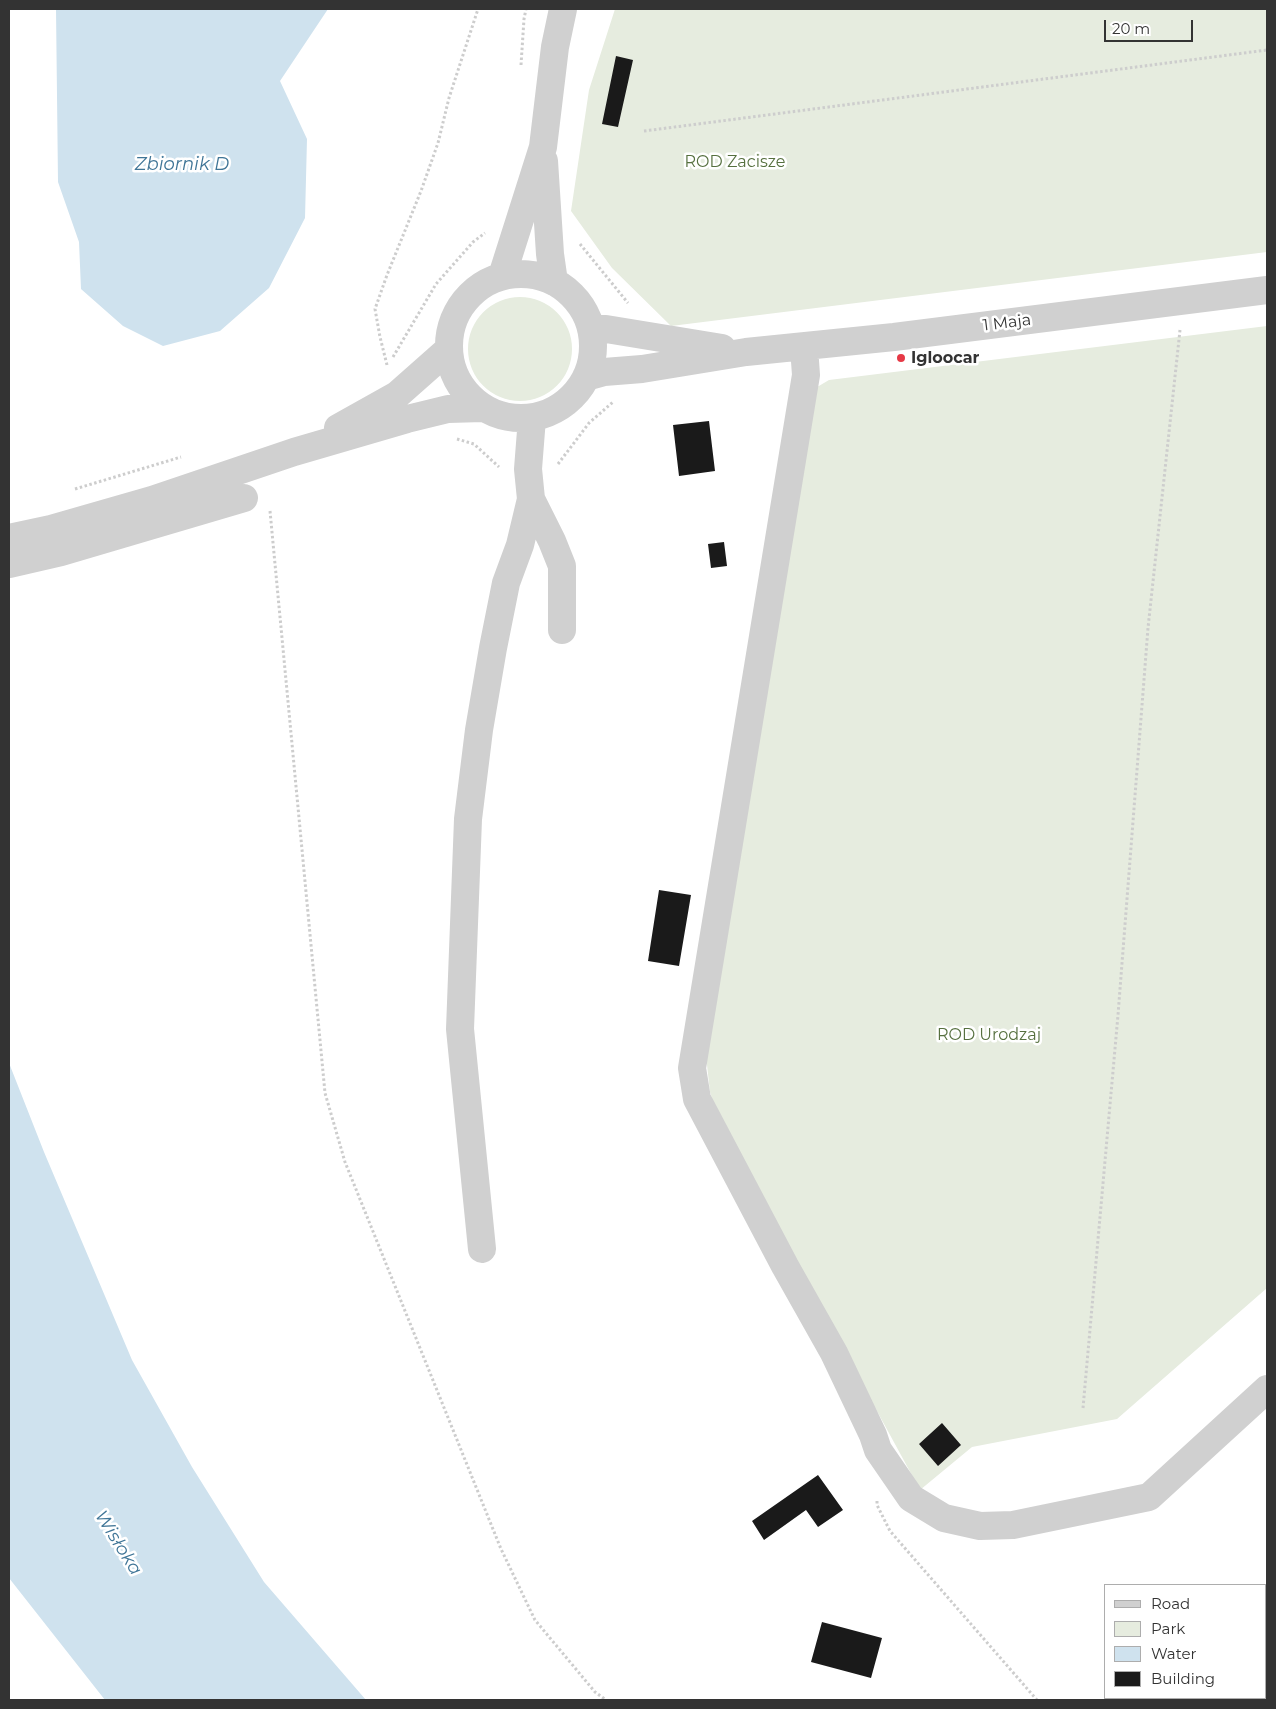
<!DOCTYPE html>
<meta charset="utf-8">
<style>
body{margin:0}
#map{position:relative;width:1276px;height:1709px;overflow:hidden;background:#fff;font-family:Montserrat,sans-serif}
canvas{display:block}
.frame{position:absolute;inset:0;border:10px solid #333;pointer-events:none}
.legend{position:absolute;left:1104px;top:1584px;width:162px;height:115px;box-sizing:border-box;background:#fff;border:1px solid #adadad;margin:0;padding:6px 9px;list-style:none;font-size:15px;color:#333}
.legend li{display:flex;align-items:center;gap:10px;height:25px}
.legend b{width:25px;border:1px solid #adadad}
.scale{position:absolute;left:1104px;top:20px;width:89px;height:22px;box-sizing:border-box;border:2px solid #333;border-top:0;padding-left:6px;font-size:15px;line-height:18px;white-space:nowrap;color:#333;-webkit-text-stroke:4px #fff;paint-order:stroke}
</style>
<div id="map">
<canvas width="1276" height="1709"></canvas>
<div class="frame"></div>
<ul class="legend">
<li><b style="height:6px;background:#d0d0d0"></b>Road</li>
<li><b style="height:14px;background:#e6ecdf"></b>Park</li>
<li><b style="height:14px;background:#cfe2ee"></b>Water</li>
<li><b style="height:14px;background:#1a1a1a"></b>Building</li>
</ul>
<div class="scale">20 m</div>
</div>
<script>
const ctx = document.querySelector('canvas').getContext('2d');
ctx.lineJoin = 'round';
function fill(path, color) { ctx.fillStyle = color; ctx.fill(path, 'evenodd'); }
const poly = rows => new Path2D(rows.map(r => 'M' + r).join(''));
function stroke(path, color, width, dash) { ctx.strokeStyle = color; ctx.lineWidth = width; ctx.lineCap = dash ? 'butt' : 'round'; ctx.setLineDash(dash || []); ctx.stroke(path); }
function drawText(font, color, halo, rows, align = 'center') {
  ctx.font = font + ' Montserrat,sans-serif'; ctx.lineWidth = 5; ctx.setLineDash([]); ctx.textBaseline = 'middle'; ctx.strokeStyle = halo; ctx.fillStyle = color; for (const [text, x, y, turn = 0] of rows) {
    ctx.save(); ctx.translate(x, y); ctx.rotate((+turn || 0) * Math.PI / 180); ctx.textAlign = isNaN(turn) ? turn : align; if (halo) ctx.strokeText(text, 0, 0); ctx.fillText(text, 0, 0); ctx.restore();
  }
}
const green = poly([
 [615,9,1267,9,1267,252,671,326,612,268,571,211,589,90],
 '468 349a52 52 0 1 1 104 0a52 52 0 1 1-104 0Z',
 [1267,326,1267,1288,1117,1419,972,1447,920,1490,720,1123,710,1092,707,1065,706,1051,807,393,829,380]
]);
const water = poly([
 [56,9,328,9,280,81,307,139,305,218,269,288,220,331,163,346,123,326,81,289,79,242,58,182],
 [9,1063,44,1152,132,1360,192,1467,264,1582,366,1700,105,1700,9,1578]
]);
const building = poly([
 [616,56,633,60,618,127,602,124],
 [709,421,715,471,679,476,673,425],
 [724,542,727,566,711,568,708,544],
 [659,890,691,895,679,966,648,961],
 [942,1423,961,1445,938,1466,919,1444],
 [818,1475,843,1510,818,1527,806,1510,764,1540,752,1521],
 [822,1622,882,1638,871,1678,811,1662]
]);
const path = poly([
 [521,65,524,19,526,9],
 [644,131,1267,50],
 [580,244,628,303],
 [393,357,436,284,473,242,485,233],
 [387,365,380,337,375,309,387,275,421,191,438,143,449,98,478,9],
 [457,439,474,444,499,467],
 [558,464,589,423,613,402],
 [75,489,181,457],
 [270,511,325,1093,345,1162,501,1549,535,1620,595,1692,606,1700],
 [1083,1408,1118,1015,1148,628,1180,330],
 [877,1501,877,1505,890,1531,1037,1700]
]);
const minor = poly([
 [544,161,550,254,554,282],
 '449 346a72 72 0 1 1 144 0a72 72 0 1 1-144 0Z',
 [502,276,543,147,555,47,563,9],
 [591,329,606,329,722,348],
 [804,347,806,375,692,1068,697,1099,785,1266,834,1353,873,1435,878,1450,911,1498,944,1518,980,1526,1013,1525,1149,1497,1267,1389],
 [586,377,604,372,642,369,746,352,894,337,1267,290],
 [338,428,397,395,449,349],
 [531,499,552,541,562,566,562,630],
 [9,538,51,529,152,500,294,452,407,419,448,409,483,408],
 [9,564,61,552,244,498],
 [482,1249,460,1029,468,819,479,730,493,648,506,583,520,545,531,499,528,469,532,418]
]);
const markers = [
 [901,358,5,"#e63946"]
];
const parkNames = [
 ["ROD Zacisze",735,162],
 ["ROD Urodzaj",989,1035]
];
const streetNames = [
 ["1 Maja",1007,323,-7]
];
const poiNames = [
 ["Igloocar",911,358]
];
const waterNames = [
 ["Zbiornik D",182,165],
 ["Wisłoka",118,1543,58]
];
fill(green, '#e6ecdf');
fill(water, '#cfe2ee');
fill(building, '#1a1a1a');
stroke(path, '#cdcdcd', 3, [2.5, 2.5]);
stroke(minor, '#d0d0d0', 28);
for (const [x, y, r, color] of markers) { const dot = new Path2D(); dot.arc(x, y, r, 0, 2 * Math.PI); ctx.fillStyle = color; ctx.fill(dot); stroke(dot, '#fff', 2); }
drawText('16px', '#56703f', '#fff', parkNames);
drawText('16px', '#333', '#fff', streetNames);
drawText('bold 16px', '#333', '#fff', poiNames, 'left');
drawText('italic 18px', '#3f7597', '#fff', waterNames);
</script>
